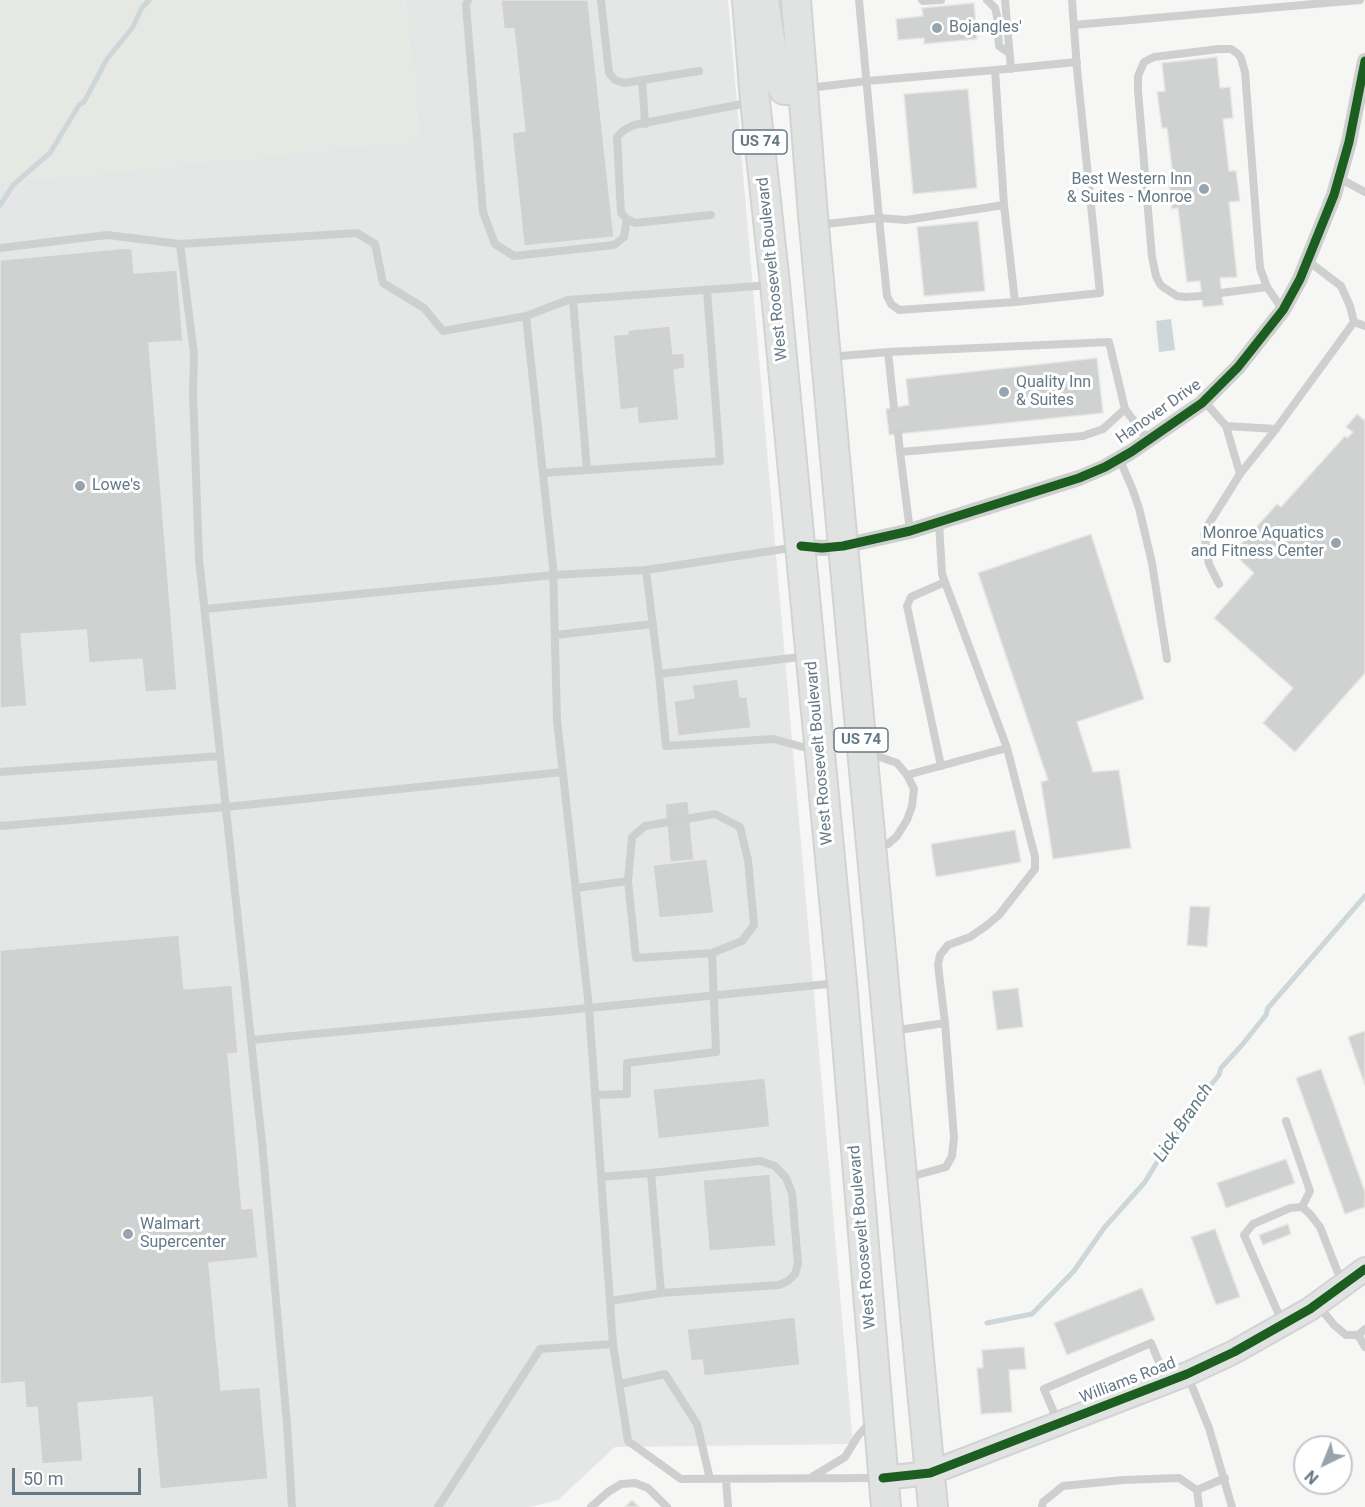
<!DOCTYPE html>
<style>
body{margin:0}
#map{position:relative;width:1365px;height:1507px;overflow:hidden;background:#f6f6f5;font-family:Roboto,sans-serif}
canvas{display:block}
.north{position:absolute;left:1293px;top:1435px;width:60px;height:60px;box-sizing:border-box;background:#fff;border:2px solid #c1c9cf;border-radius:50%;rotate:223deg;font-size:16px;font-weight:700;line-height:24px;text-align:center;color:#657886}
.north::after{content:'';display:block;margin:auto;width:21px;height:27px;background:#98a4ad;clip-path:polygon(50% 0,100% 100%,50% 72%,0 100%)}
.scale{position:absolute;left:12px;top:1468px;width:129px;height:27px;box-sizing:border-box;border:3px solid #657886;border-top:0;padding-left:8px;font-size:18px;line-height:21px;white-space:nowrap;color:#657886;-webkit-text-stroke:4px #fff;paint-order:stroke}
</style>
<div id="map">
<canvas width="1365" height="1507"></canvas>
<div class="north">N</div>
<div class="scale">50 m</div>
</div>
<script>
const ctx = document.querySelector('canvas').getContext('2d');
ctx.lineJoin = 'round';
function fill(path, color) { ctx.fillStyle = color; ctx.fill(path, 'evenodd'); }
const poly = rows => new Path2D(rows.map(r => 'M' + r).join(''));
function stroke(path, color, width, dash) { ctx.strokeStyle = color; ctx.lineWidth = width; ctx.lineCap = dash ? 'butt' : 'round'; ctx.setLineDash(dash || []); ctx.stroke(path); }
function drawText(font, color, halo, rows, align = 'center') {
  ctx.font = font + ' Roboto,sans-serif'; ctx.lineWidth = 6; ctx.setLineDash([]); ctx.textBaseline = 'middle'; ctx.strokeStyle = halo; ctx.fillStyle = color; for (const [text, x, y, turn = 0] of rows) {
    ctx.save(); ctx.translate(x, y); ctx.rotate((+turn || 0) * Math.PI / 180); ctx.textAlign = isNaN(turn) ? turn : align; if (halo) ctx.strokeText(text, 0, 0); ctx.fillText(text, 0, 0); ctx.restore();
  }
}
const built = poly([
 [404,0,728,0,853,1444,615,1447,558,1500,530,1507,0,1507,0,182,419,139]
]);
const green = poly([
 [0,0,404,0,419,139,0,182]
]);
const water = poly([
 [1171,319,1175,350,1159,352,1156,321]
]);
const stream = poly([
 [0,205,14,184,50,153,79,105,84,102,107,59,133,27,141,9,149,0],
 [987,1323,1032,1314,1074,1271,1104,1228,1145,1182,1170,1141,1178,1132,1181,1125,1189,1116,1191,1109,1219,1075,1221,1068,1242,1045,1266,1015,1268,1008,1365,896]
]);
const building = poly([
 [501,0,588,0,614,237,524,246,512,133,525,131,514,29,504,29,501,0],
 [974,3,977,39,924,44,924,38,898,40,896,19,923,16,922,8,974,3],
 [1217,57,1220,88,1230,87,1233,118,1223,119,1229,171,1236,171,1240,201,1229,202,1237,277,1220,278,1223,305,1203,307,1200,281,1187,282,1178,208,1172,209,1168,177,1173,176,1167,128,1162,128,1157,92,1165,91,1162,63,1217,57],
 [968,89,977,188,913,194,904,94,968,89],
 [978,221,985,291,924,296,917,227,978,221],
 [127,248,132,249,134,273,177,270,183,341,149,343,177,690,145,692,142,659,89,663,86,630,21,634,27,706,0,708,0,260,127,248],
 [670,326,673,354,684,353,685,368,674,370,679,420,638,424,637,408,620,410,613,335,628,334,628,330,670,326],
 [1097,358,1103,413,889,435,886,409,909,405,906,379,1097,358],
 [1357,414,1364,420,1365,419,1365,673,1295,752,1263,723,1293,688,1214,618,1254,573,1233,553,1277,504,1281,507,1345,436,1347,438,1353,432,1346,427,1357,414],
 [1091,534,1144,699,1077,722,1093,772,1119,770,1131,848,1053,859,1041,782,1048,780,978,573,1091,534],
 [738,679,740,697,747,697,751,728,678,736,674,701,694,698,692,685,738,679],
 [688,801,694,860,670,862,665,804,688,801],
 [1015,830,1021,862,936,877,931,844,1015,830],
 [707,859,714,913,659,918,653,865,707,859],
 [1190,906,1210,907,1207,947,1187,945,1190,906],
 [179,935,184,989,232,985,238,1053,228,1054,242,1209,253,1208,258,1258,209,1263,221,1390,260,1387,268,1479,160,1489,152,1397,78,1403,83,1461,42,1464,37,1407,26,1408,24,1382,0,1384,0,950,179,935],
 [1018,988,1023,1027,997,1030,992,991,1018,988],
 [1365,1031,1365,1085,1348,1037,1365,1031],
 [1321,1069,1365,1192,1365,1207,1345,1214,1296,1078,1321,1069],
 [765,1078,770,1127,658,1139,653,1089,765,1078],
 [1286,1159,1295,1183,1226,1208,1217,1183,1286,1159],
 [770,1174,776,1246,709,1251,703,1180,770,1174],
 [1288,1224,1291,1234,1263,1245,1259,1235,1288,1224],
 [1215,1229,1240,1297,1216,1305,1191,1237,1215,1229],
 [1142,1288,1155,1320,1067,1355,1054,1323,1142,1288],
 [795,1317,800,1365,704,1376,702,1360,691,1361,687,1329,795,1317],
 [1024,1347,1026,1369,1009,1370,1012,1412,981,1414,977,1368,983,1368,982,1350,1024,1347],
 [632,1500,639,1507,625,1507,632,1500]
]);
const lane = poly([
 [468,0,466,5,483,212,495,244,514,256,614,245,624,237,627,219],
 [601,0,609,73,615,80,624,83,699,71],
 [859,0,879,218,887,296,891,304,899,310,1015,302],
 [922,0,923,1,941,0],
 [987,0,995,8,997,16,999,46,1009,53],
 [1005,0,1011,69],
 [1074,25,1360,0],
 [995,70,1077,62],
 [642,80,645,124],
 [809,88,867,81,995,70,1004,205],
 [1339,178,1365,192],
 [711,215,635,223,627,219,621,213,617,137,624,130,634,125,752,102],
 [817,225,879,218,906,220,1004,205,1015,302,1100,293,1077,69,1072,0],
 [0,248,107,235,180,244],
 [1308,261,1341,286,1350,306,1354,322,1365,326],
 [1221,293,1267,287],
 [1202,296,1185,297,1177,296,1163,287,1160,284,1156,276,1152,257,1138,91,1138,76,1144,62,1154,57,1219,49,1231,49,1238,54,1241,58,1245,72,1260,268,1267,287,1283,310],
 [573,300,587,470],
 [526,316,568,300,771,285],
 [888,352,894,408],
 [829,357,888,352,1109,342,1125,409,1103,429,1083,436,900,452,910,531],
 [1204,401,1226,426,1240,474],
 [1125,409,1148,440],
 [1226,426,1276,429],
 [898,433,900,452],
 [1119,458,1132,488,1139,508,1152,563,1167,659],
 [543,473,720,461,707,290],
 [646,570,797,547],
 [1219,584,1209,564,1204,534,1208,525,1240,474,1276,429,1354,322],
 [205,609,554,575,646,570,659,674,808,656],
 [555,635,653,624],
 [659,674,666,746,773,739,814,750],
 [869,753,897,763,907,775,914,789,912,806,907,820,897,836,888,844,875,846],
 [941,766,907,606,911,597,945,582],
 [0,772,220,756],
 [907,775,1007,748,942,574,939,523],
 [0,826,226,807,563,772],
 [628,881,632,837,645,826,715,814,740,827,748,860,754,925,742,941,712,953],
 [576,888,628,881,636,958,712,953,716,1052,627,1063,627,1094,595,1095],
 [892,1031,945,1023],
 [251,1040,589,1008,613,1344],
 [1286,1121,1310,1191,1302,1207],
 [651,1173,760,1161,775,1166,786,1178,792,1193,798,1264,795,1274,788,1281,779,1285,661,1293],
 [601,1177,651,1173,661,1293,610,1301],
 [906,1178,946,1167,952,1156,954,1138,945,1023,938,965,940,955,948,945,970,937,986,926,999,915,1035,869,1035,857,1007,748],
 [1318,1305,1334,1325,1346,1335,1358,1335,1365,1329],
 [1283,1324,1244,1235,1253,1224,1290,1208,1302,1207,1310,1214,1320,1227,1342,1283],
 [1358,1335,1365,1347],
 [1187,1374,1209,1428,1232,1507],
 [620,1384,665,1374,697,1424,710,1479],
 [1058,1422,1044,1389,1151,1343,1166,1379],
 [812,1477,845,1457,858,1436,871,1421],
 [726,1479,728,1507],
 [1197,1490,1199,1507],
 [292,1507,287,1424,262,1142,199,559,193,393,194,354,180,244,357,233,375,244,383,283,424,308,443,331,526,316,553,567,557,720,589,1008,838,983],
 [438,1507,540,1349,613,1344,628,1441,681,1479,880,1478],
 [591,1507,608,1492,621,1484,635,1483,648,1488,667,1507],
 [1042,1507,1043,1502,1063,1486,1123,1480,1179,1478,1197,1490,1225,1478]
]);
const street = poly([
 [801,546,822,548,843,546,910,531,1079,478,1105,467,1131,452,1202,403,1238,367,1283,310,1300,279,1334,195,1349,142,1365,61]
]);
const secondary = poly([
 [883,1478,930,1473,1187,1374,1234,1352,1310,1309,1365,1269]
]);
const highway = poly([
 [747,0,755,101,775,284,842,983,886,1507],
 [764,0,775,72,784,90,802,89],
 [796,0,813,215,843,546,933,1507]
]);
const cycleway = poly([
 [801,546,822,548,843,546,910,531,1079,478,1105,467,1131,452,1202,403,1238,367,1283,310,1300,279,1334,195,1349,142,1365,61],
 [883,1478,930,1473,1187,1374,1234,1352,1310,1309,1365,1269]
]);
const markers = [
 [937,28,6,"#98a4ad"],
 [1204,189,6,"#98a4ad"],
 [1004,392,6,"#98a4ad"],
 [80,486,6,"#98a4ad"],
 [1336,543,6,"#98a4ad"],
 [128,1234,6,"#98a4ad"]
];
const shields = [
 [760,142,54],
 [861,740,54]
];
const shieldNames = [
 ["US 74",760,142],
 ["US 74",861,740]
];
const poiNames = [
 ["Bojangles'",949,28],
 ["Best Western Inn",1192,180,"right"],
 ["& Suites - Monroe",1192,198,"right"],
 ["Quality Inn",1016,383],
 ["& Suites",1016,401],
 ["Lowe's",92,486],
 ["Monroe Aquatics",1324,534,"right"],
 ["and Fitness Center",1324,552,"right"],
 ["Walmart",140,1225],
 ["Supercenter",140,1243]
];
const streetNames = [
 ["West Roosevelt Boulevard",773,269,-96],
 ["Hanover Drive",1159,412,-35],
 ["West Roosevelt Boulevard",820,753,-95],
 ["West Roosevelt Boulevard",863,1237,-95],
 ["Williams Road",1128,1381,-21]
];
const waterNames = [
 ["Lick Branch",1184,1123,-56]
];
fill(built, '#e5e6e6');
fill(green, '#e6e9e3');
fill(water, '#cdd6d8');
stroke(stream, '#cdd6d8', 5);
fill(building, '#d0d1d1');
stroke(building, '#e6e6e4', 1.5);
stroke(secondary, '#d2d3d4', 26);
stroke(highway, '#d2d4d4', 32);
stroke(lane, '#ced0d0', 8);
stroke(street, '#ced0d0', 16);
stroke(secondary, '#e1e2e2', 22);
stroke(highway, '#e1e2e2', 28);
stroke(cycleway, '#1b5e20', 9);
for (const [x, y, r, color] of markers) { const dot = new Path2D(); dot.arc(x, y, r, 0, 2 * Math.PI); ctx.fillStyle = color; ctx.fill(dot); stroke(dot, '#fff', 2); }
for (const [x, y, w] of shields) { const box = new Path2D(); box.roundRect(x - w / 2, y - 12, w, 24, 4.5); ctx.fillStyle = '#fff'; ctx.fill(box); stroke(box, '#657886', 1.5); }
drawText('bold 15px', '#657886', null, shieldNames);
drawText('16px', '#657886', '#fff', poiNames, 'left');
drawText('16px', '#657886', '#fff', streetNames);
drawText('italic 18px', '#607a83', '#fff', waterNames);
</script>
